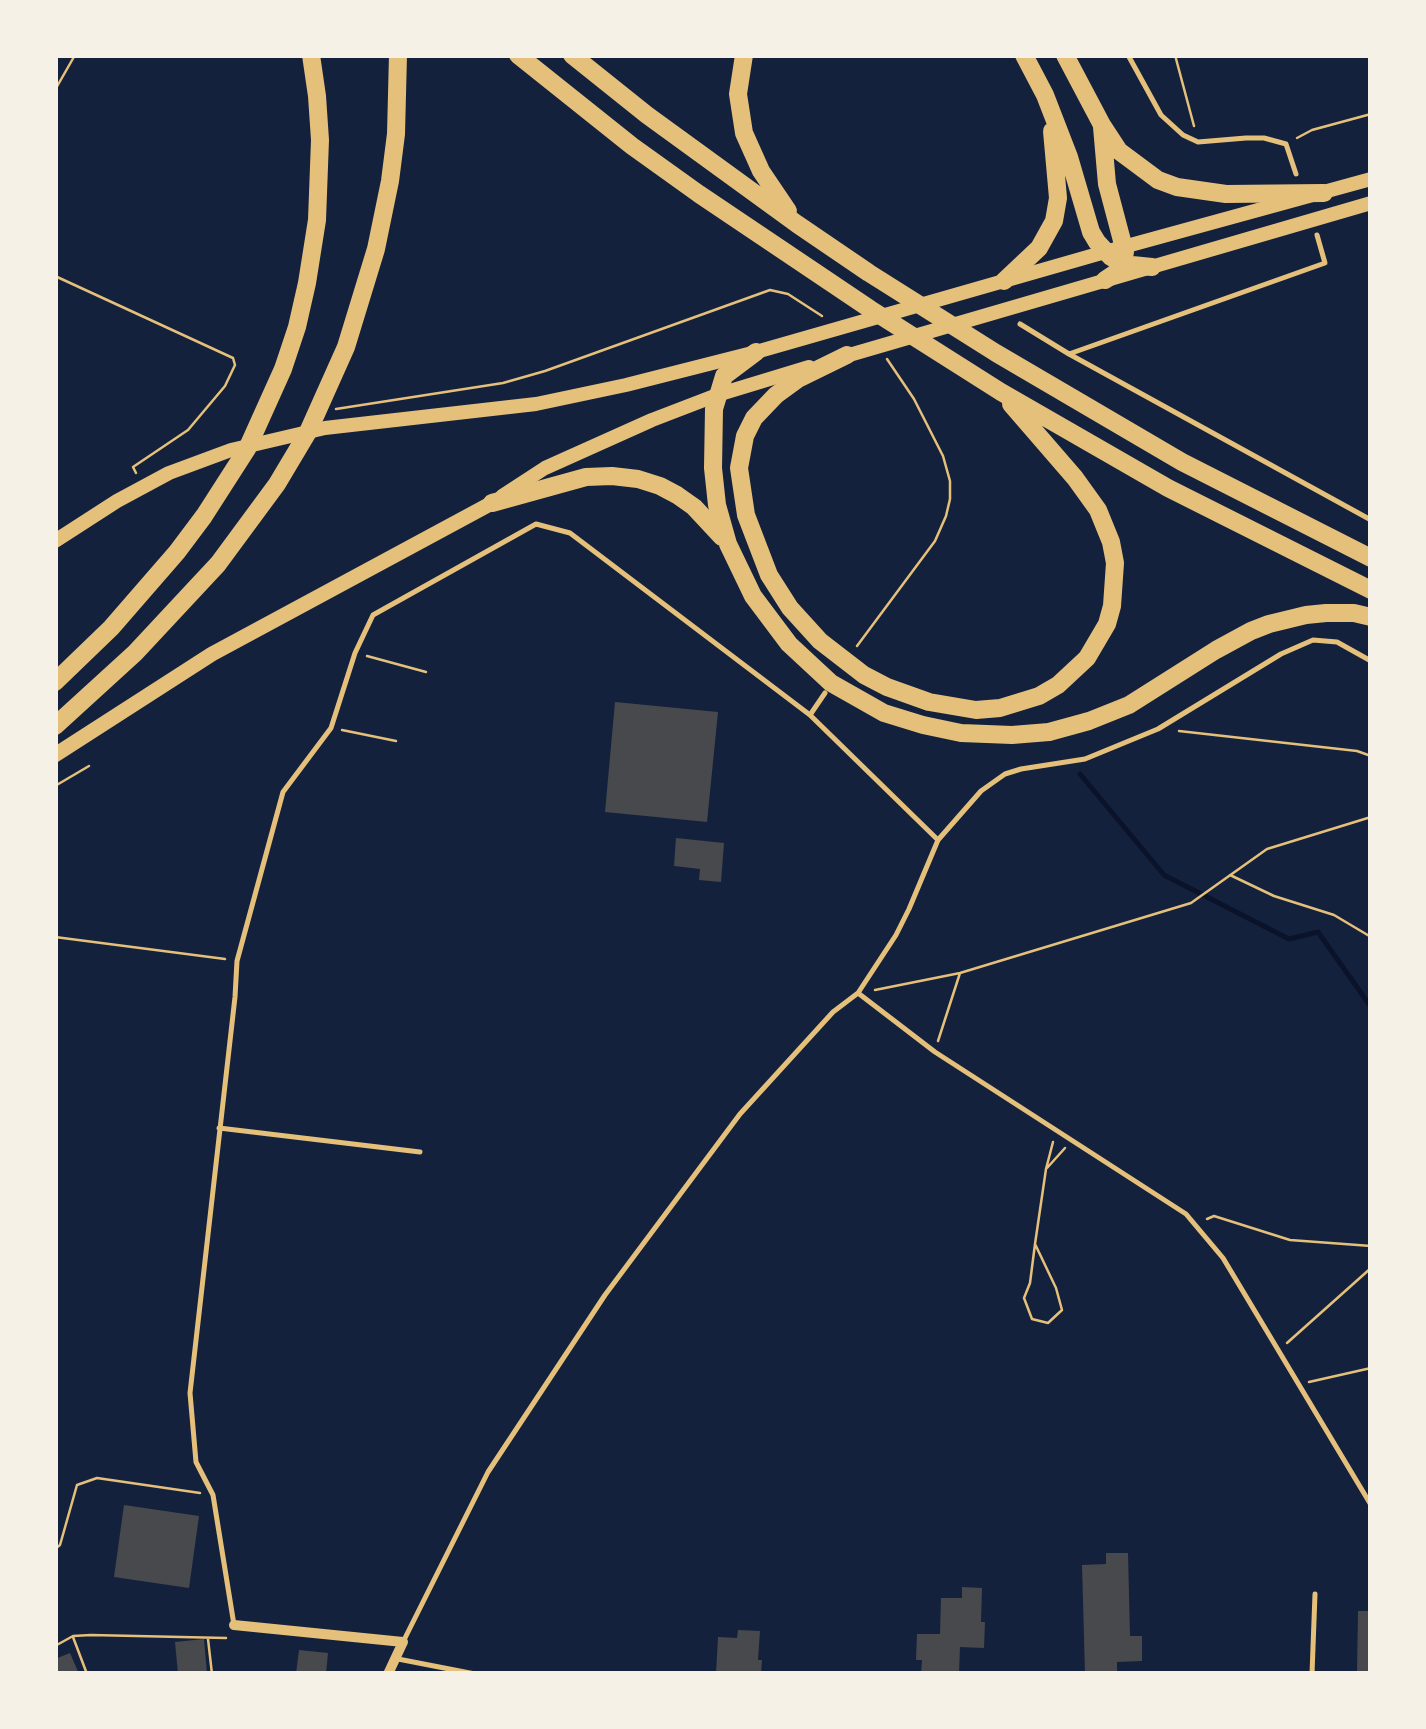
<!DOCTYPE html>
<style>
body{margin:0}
#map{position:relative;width:1426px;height:1729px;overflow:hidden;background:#14213d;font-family:"Source Sans 3",sans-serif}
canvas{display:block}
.frame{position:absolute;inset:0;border:58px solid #f6f1e7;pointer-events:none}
</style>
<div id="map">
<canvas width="1426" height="1729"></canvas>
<div class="frame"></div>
</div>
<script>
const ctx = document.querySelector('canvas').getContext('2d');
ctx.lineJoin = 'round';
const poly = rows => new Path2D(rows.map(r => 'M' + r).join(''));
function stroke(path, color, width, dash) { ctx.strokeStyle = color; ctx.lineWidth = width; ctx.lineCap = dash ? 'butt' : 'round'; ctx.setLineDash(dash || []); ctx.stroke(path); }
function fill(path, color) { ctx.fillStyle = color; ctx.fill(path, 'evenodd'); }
const stream = poly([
 [1080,774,1164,875,1289,939,1318,932,1371,1007]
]);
const building = poly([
 [615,702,718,712,707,822,605,812],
 [676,838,724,843,721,882,699,880,700,869,674,866],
 [124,1505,199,1516,189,1588,114,1577],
 [1106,1553,1128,1553,1130,1636,1142,1636,1142,1661,1117,1662,1117,1674,1085,1674,1082,1565,1106,1564],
 [962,1587,982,1588,981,1622,985,1622,984,1648,960,1647,959,1674,921,1674,922,1660,916,1660,917,1634,940,1634,941,1598,962,1598],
 [1358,1611,1371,1611,1371,1674,1357,1674],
 [738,1630,760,1631,758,1660,762,1660,761,1674,716,1674,718,1637,737,1638],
 [204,1639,207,1674,178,1674,175,1642],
 [299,1650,328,1653,326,1674,296,1674],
 [70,1653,79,1674,55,1674,55,1659]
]);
const path = poly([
 [1175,55,1194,126],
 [55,90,75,55],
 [1297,138,1312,130,1371,114],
 [55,276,233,358,235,365,225,386,188,430,133,467,136,473],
 [336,409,503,383,545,371,770,290,788,294,822,316],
 [857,646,935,541,946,516,950,499,950,481,943,456,914,399,887,359],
 [367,656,426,672],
 [342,730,396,741],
 [1179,731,1357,751,1371,756],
 [55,786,89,766],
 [1230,875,1274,896,1334,915,1371,937],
 [55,937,225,959],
 [875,990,960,973,1191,903,1267,849,1371,817],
 [938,1041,960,973],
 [1047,1168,1065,1148],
 [1207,1219,1214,1216,1290,1240,1371,1246],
 [1035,1244,1056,1288,1062,1310,1048,1323,1032,1319,1024,1298,1030,1283,1035,1244,1046,1169,1053,1142],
 [1287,1343,1371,1268],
 [1309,1382,1371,1368],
 [55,1549,60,1545,77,1485,97,1478,200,1493],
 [73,1637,87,1674],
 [208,1639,212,1674],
 [55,1646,73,1636,91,1635,226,1638]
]);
const service = poly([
 [1128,55,1161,115,1183,135,1198,142,1246,138,1264,138,1286,144,1296,174],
 [1317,235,1325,263,1069,354,1371,520],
 [1020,324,1069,354],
 [810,715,825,693],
 [858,993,935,1052,1186,1214,1223,1258,1371,1505],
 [219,1128,420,1152],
 [234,1625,213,1495,196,1462,190,1393,235,997,237,961,283,792,331,728,355,653,373,615,536,524,570,533,810,715,938,840],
 [403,1642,488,1472,605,1295,740,1114,833,1012,858,993,896,935,909,909,938,840,981,791,1005,774,1021,769,1085,759,1158,729,1281,654,1313,640,1337,642,1371,661],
 [398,1659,475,1674],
 [1312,1674,1315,1594]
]);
const minor = poly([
 [234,1625,403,1642,388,1674]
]);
const secondary = poly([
 [839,358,1371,203],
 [502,496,545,468,652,420,717,395,809,367],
 [55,541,117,501,169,473,231,450,325,428,536,404,626,385,756,352,1105,252,1371,179]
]);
const primary = poly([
 [55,755,212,654,492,503]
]);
const motorway = poly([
 [518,55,632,146,699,194,870,309,1001,392,1168,488,1371,590],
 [572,55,647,115,797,224,869,273,996,353,1182,462,1371,558],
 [744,55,738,94,744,133,761,171,788,211],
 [1024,55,1045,95,1069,157,1091,232,1097,242,1111,257,1122,264,1152,267],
 [1065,55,1102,125,1119,151,1158,180,1177,187,1226,194,1324,193],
 [1102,127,1107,184,1125,252,1122,264,1117,272,1105,280],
 [1004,281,1039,248,1054,221,1058,198,1052,131],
 [756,352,724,376,714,409,713,468,717,505,728,544,753,596,789,644,831,683,884,713,923,725,961,733,1012,735,1049,732,1089,721,1129,705,1216,650,1251,631,1269,624,1306,615,1326,613,1354,613,1371,617],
 [847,355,798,379,776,395,754,418,745,436,739,468,746,515,769,575,790,608,820,641,864,675,887,687,929,702,976,710,1000,708,1039,696,1058,685,1087,658,1107,624,1112,606,1115,563,1111,542,1098,510,1075,478,1011,404],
 [492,503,586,477,612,476,638,479,660,486,677,495,694,507,722,537],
 [55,682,111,628,177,552,204,516,247,449,283,369,297,327,307,283,317,220,320,140,317,96,311,55],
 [55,726,135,653,218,564,277,484,308,432,346,347,376,249,390,181,396,134,398,55]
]);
stroke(stream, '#0b132b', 5);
fill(building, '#48494c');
stroke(path, '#e5c07b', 2.5);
stroke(service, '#e5c07b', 5);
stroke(minor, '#e5c07b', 10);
stroke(secondary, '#e5c07b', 14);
stroke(primary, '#e5c07b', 15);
stroke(motorway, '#e5c07b', 18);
</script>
